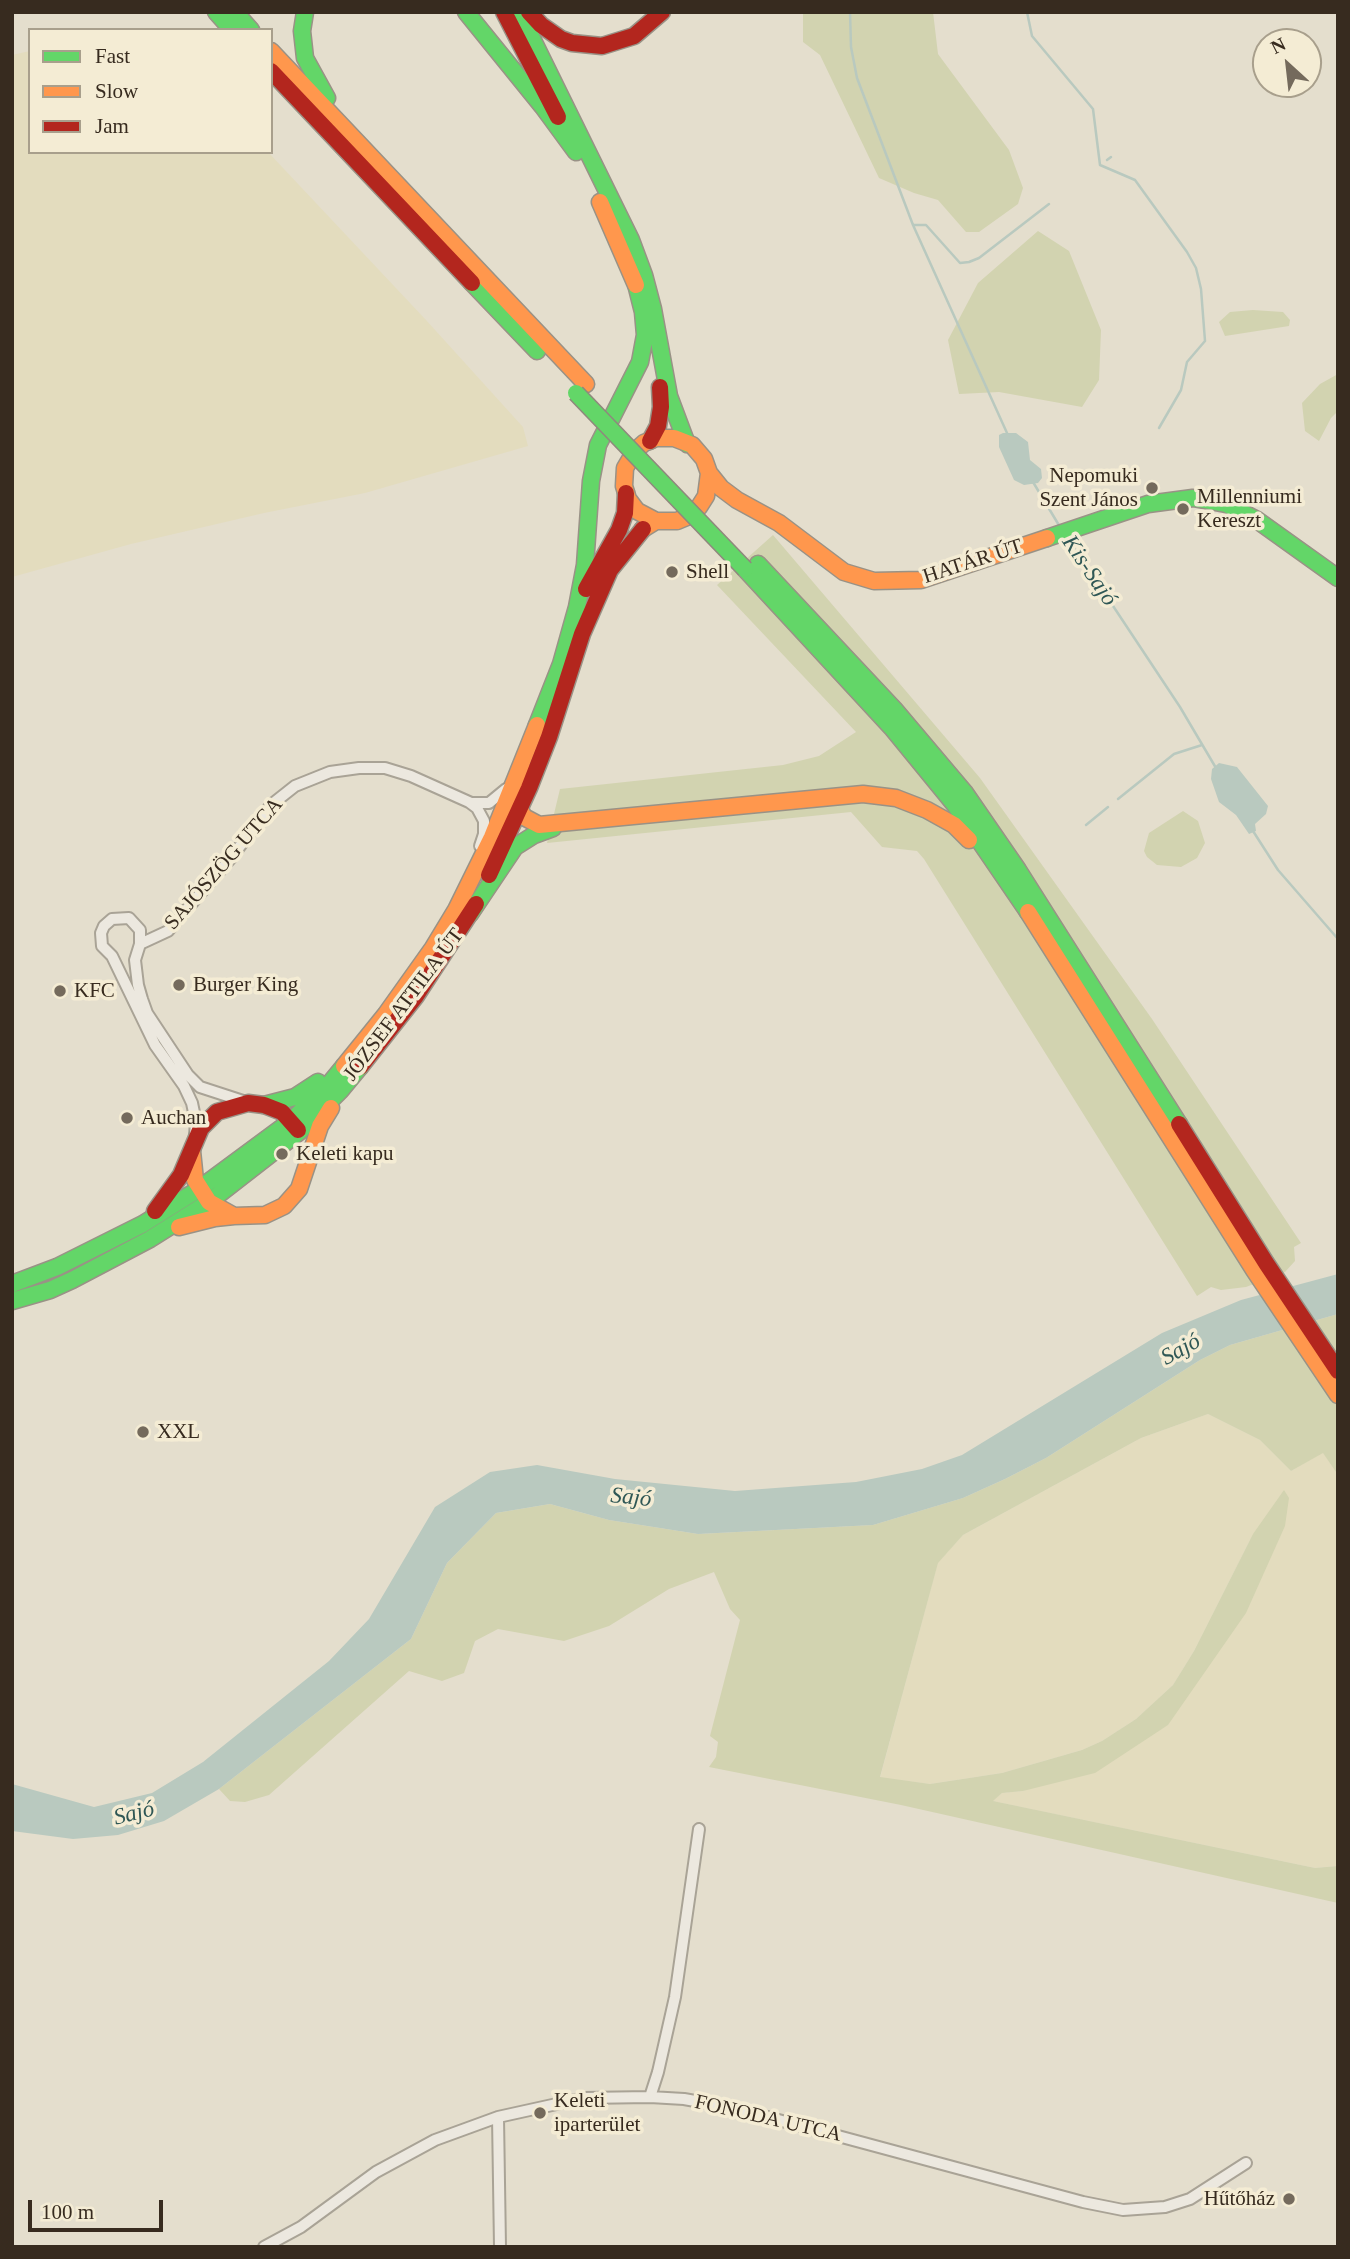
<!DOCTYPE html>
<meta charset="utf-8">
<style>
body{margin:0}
#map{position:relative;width:1350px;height:2259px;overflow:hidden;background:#e4decd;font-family:Georgia,serif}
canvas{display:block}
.frame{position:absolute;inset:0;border:14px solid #372b1f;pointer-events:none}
.legend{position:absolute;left:28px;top:28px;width:245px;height:126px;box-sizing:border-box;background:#f4ecd4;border:2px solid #a89f8c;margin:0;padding:9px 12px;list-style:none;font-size:21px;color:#372b1f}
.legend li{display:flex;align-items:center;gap:14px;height:35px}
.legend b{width:35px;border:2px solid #a89f8c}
.north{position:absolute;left:1252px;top:28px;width:70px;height:70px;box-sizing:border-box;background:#f4ecd4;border:2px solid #a89f8c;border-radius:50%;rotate:333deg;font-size:19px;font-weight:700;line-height:28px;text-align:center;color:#372b1f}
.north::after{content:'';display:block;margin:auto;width:24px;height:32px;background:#746a5c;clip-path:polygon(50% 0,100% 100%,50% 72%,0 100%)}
.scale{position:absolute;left:28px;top:2200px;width:135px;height:32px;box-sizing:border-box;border:4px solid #372b1f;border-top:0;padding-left:9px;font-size:21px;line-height:24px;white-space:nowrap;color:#372b1f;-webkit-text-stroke:5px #f4ecd4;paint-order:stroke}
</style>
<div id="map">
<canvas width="1350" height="2259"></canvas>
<div class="frame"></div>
<ul class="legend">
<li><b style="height:9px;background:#63d668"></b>Fast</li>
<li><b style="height:9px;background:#ff974d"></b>Slow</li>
<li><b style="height:9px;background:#b3261e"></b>Jam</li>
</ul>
<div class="north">N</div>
<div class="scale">100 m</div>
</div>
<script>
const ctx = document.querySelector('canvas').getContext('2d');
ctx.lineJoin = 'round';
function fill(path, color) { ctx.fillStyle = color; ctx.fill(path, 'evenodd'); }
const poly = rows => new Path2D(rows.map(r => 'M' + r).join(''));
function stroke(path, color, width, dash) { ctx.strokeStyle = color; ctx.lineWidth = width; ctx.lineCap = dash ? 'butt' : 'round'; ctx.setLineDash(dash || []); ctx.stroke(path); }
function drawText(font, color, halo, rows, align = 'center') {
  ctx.font = font + ' Georgia,serif'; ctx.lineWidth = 7; ctx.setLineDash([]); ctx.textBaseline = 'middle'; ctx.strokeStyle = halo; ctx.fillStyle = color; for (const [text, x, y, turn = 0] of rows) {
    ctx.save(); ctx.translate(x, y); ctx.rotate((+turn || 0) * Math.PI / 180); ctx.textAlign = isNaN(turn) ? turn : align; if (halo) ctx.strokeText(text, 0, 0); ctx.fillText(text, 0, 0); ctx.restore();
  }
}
const farmland = poly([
 [30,51,30,152,268,152,426,320,523,427,528,446,365,493,264,513,131,544,12,577,12,55],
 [1208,1414,1260,1440,1291,1471,1323,1452,1338,1475,1338,1866,1315,1868,992,1801,1002,1793,1023,1791,1168,1725,1253,1534,1194,1651,1173,1685,1136,1719,1102,1741,1082,1750,1002,1773,930,1784,880,1778,938,1562,963,1535,1141,1438]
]);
const green = poly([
 [803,12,933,12,938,54,1009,150,1023,188,1018,204,979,232,966,232,938,200,914,193,879,178,820,55,803,42],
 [1038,231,1069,251,1101,330,1099,380,1082,407,999,392,959,394,948,340,978,283],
 [1253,310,1283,312,1290,320,1289,326,1225,336,1219,322,1230,312],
 [1338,374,1338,411,1331,418,1319,441,1305,431,1302,403,1320,384],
 [773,535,980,778,1152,1019,1301,1243,1294,1247,1295,1261,1285,1272,1246,1287,1221,1290,1211,1287,1197,1296,924,859,917,851,882,847,851,812,547,843,560,789,783,765,819,756,856,732,717,585],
 [1183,811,1198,821,1205,843,1197,858,1181,867,1157,865,1147,857,1144,851,1149,833],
 [1338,1314,1338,1475,1323,1453,1291,1471,1260,1440,1208,1414,1141,1438,963,1535,938,1563,880,1777,930,1784,1002,1773,1082,1750,1102,1741,1136,1719,1173,1685,1194,1651,1253,1534,1284,1490,1289,1498,1285,1526,1246,1613,1168,1725,1095,1773,1023,1791,1002,1793,993,1801,1315,1868,1338,1866,1338,1903,901,1805,709,1767,716,1757,718,1742,710,1736,740,1620,730,1609,714,1572,669,1589,609,1626,564,1641,498,1629,475,1641,464,1673,442,1681,409,1671,269,1795,245,1802,230,1801,219,1789,411,1639,447,1563,496,1513,550,1504,609,1520,698,1534,873,1525,963,1498,1005,1479,1046,1458,1200,1360,1230,1345]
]);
const water = poly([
 [1003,433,1016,433,1028,442,1030,460,1041,469,1042,478,1038,483,1024,485,1014,480,999,447,999,435],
 [1219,763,1237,767,1268,806,1266,814,1255,824,1256,831,1249,834,1236,815,1219,802,1211,779,1212,769],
 [1338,1274,1338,1314,1230,1345,1200,1360,1046,1458,1005,1479,963,1498,873,1525,698,1534,609,1520,550,1504,496,1513,447,1563,411,1639,219,1789,164,1821,118,1835,73,1839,12,1831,12,1784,94,1807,152,1793,203,1762,329,1661,369,1619,435,1507,490,1472,537,1465,615,1479,735,1491,856,1482,922,1469,962,1455,1162,1333,1241,1300]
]);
const stream = poly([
 [850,12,851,47,857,78,913,225,1007,433],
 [1027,12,1032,36,1093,109,1100,165],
 [1107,160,1111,157],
 [1100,165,1135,180,1187,252,1196,268,1201,289,1205,341,1187,362,1181,390,1159,428],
 [914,225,926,225,960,263,969,262,979,258,1049,204],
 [1033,482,1060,527],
 [1068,538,1180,707,1216,768],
 [1118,799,1174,754,1202,745],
 [1086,825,1108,807],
 [1253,831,1278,870,1338,939]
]);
const street = poly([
 [472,803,489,803,506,789],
 [140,944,140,930,129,918,112,919,104,926,101,933,102,946,112,956,155,1045,184,1086,192,1103,196,1122,195,1135],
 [243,1101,200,1087,188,1075,147,1013,142,999,138,985,135,960,140,944,168,931,231,858,271,805,295,786,330,772,359,768,385,768,411,776,469,802,477,808,484,821,484,834,480,846],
 [650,2097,658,2072,675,1997,699,1829],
 [498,2117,500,2247],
 [264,2247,301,2227,376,2172,435,2140,498,2117,584,2098,650,2097,684,2099,734,2108,1083,2202,1123,2210,1165,2207,1190,2199,1246,2163]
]);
const fast = poly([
 [216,12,232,30],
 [235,12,251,30],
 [305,12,302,31,305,58,327,98],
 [466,12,543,107,576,152],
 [519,12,631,240,644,275,653,309,669,396,687,444],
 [472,283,537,351],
 [1047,538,1148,504,1193,498,1226,504,1257,520,1338,578],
 [758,564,894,709,965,793,1018,870,1179,1124],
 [745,569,892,728,955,805,1028,912],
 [537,725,561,664,577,607,585,565,591,481,598,445,640,362,645,335,643,312,637,288],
 [470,914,515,847,534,835,553,828],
 [264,1105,295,1097,318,1082],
 [12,1284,57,1267,143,1224,199,1189,291,1121,330,1083,344,1066],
 [12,1301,50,1290,72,1280,150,1239,209,1202,299,1132,341,1090,360,1067]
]);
const slow = poly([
 [271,51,586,384],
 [600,202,636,285],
 [709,473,721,488,737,500,779,523,844,572,874,581,921,580,1047,538],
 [643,529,656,521,677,521,689,516,699,507,706,496,709,473,704,459,692,445,674,438,656,438,644,443,635,451,625,468,624,486,628,499,637,511,656,521],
 [522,767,516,796,517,804,524,817,539,825,863,794,896,798,927,810,954,825,969,840],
 [1028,912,1254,1270,1338,1395],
 [344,1066,386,1014,433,948,456,910,492,837,537,725],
 [192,1151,195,1180,209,1202,234,1216,265,1215,284,1206,299,1189,320,1126,331,1108],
 [179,1227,215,1218,234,1216]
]);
const jam = poly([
 [504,12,558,117],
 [529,12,541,25,561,39,572,43,602,46,634,36,662,12],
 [271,71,472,283],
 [650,441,658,426,661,407,660,387],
 [586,589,619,530,625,513,626,493],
 [489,875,529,788,549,737,582,634,610,570,643,529],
 [360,1067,416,996,476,904],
 [1179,1124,1266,1263,1338,1371],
 [155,1211,181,1175,201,1128,217,1112,248,1103,264,1105,282,1112,298,1130]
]);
const fastBridge = poly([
 [576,393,745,569]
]);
const markers = [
 [1152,488,7,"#746a5c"],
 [1183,509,7,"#746a5c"],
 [672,572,7,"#746a5c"],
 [179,985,7,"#746a5c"],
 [60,991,7,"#746a5c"],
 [127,1118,7,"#746a5c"],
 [282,1154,7,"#746a5c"],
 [143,1432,7,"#746a5c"],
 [540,2113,7,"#746a5c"],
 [1289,2199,7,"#746a5c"]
];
const poiNames = [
 ["Nepomuki",1138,476,"right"],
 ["Szent János",1138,500,"right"],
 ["Millenniumi",1197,497],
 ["Kereszt",1197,521],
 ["Shell",686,572],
 ["Burger King",193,985],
 ["KFC",74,991],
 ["Auchan",141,1118],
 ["Keleti kapu",296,1154],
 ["XXL",157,1432],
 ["Keleti",554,2101],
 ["iparterület",554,2125],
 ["Hűtőház",1275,2199,"right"]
];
const streetNames = [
 ["HATÁR ÚT",973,562,-18],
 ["SAJÓSZÖG UTCA",224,864,-49],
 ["JÓZSEF ATTILA ÚT",404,1005,-53],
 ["FONODA UTCA",768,2119,13]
];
const waterNames = [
 ["Kis-Sajó",1089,571,56],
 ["Sajó",1181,1350,-29],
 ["Sajó",631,1498,6],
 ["Sajó",134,1814,-14]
];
fill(farmland, '#e3dcbe');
fill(green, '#d2d3b0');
fill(water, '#b9c9bf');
stroke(stream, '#b9c9bf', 2.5);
stroke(street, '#a9a396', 14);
stroke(fast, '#999286', 19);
stroke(slow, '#999286', 19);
stroke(jam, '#999286', 19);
stroke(street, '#ece8df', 10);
stroke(fast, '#63d668', 16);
stroke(slow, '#ff974d', 16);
stroke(jam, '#b3261e', 16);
stroke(fastBridge, '#8f887d', 19, []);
stroke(fastBridge, '#63d668', 16);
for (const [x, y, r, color] of markers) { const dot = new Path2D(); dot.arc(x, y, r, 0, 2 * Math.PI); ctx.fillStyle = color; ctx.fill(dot); stroke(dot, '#f4ecd4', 2.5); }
drawText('21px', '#372b1f', '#f4ecd4', poiNames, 'left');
drawText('21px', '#372b1f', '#f4ecd4', streetNames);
drawText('italic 23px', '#2f5755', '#f4ecd4', waterNames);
</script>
